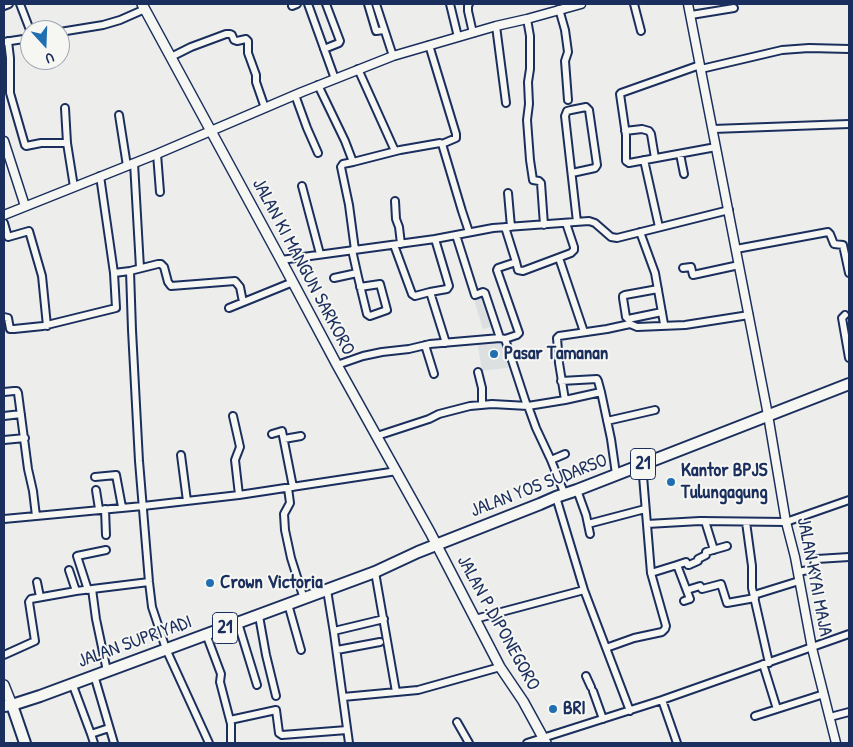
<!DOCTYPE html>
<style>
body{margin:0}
#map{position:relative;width:853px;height:747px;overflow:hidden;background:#edeeec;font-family:"Patrick Hand",sans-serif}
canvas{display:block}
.frame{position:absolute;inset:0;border:5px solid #1b2f5e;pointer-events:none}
.north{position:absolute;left:20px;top:20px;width:50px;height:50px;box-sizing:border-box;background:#f6f6f2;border:1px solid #9ea6b7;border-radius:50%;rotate:160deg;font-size:14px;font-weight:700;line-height:20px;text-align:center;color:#1b2f5e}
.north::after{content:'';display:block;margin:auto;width:18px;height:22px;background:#1f6fb2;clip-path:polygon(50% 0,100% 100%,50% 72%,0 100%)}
</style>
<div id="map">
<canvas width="853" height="747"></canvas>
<div class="frame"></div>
<div class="north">U</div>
</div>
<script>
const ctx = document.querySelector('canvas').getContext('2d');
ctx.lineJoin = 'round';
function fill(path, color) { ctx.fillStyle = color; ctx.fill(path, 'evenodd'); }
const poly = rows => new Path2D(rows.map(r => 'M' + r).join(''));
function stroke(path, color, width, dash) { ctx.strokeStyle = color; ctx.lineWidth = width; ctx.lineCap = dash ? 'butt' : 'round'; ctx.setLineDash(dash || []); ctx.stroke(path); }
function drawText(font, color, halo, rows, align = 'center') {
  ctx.font = font + ' "Patrick Hand",sans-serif'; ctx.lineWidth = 4; ctx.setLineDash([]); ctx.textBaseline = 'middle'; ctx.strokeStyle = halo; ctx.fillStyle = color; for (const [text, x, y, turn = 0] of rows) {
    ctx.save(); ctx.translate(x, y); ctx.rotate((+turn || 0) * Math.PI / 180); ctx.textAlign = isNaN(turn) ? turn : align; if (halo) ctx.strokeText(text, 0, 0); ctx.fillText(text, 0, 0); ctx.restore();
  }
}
const built = poly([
 [484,293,495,326,483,329,473,297],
 [504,340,513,367,482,371,477,341]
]);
const minor = poly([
 [20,4,30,30],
 [308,4,335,79],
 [368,4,376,31,384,30],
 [376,4,393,56],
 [450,4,458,37],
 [469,4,468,6,468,11,473,33],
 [634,4,641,31],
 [4,6,9,4],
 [292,6,297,4],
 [559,9,565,30,568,52,565,61,568,100],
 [691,15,734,8],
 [527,19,530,36,530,69,528,82,529,104,527,120,530,160,533,180,539,181,541,183,544,225],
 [496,26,506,103],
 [60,32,103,25,120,20,145,9],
 [8,41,10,58,10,93,25,145,26,146,41,143,67,143],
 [4,42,30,38],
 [429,45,456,134,456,138,442,144],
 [324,49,339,43,340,41,326,4],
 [171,57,191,47,226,34,230,34,232,35,234,40,237,41,246,39,248,41,248,53,256,75,256,82,265,108],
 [700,65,621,93,620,94,626,135,626,161,629,163,716,147],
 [358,69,395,151],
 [701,69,782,50,809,48,849,49],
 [318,85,345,141,353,162,343,164,341,167,349,205,355,250],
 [295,95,307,128,318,153],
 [65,108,67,143,74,187],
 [119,115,127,166],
 [713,129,849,124],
 [625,131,642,129,649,131,651,134,655,158],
 [157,154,160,192],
 [680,154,684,174],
 [644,160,659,227],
 [353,162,400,150,440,143,442,144,462,211,469,232],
 [134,163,140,268],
 [572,173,595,168,597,165,589,110,586,107,571,110,567,111,565,116,577,222],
 [302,186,320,254],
 [508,193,511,227],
 [395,201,396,219,399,227,401,244],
 [4,223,8,237,29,231,42,276,47,326],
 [640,232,655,273,664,324],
 [456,235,475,295,483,292,485,293,500,338],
 [394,245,412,294,415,296,430,292,446,343],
 [736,249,828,232,830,234,834,244,843,245,849,273],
 [352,250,358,277,367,314,370,316,387,310,380,284,360,287],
 [559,258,584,332],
 [281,260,435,239,493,228,589,221,595,223,611,237,617,238,729,210],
 [516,262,518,270,523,271,571,253,574,250,574,247,566,223],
 [683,268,691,267,693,275,739,265],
 [130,271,132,330,139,461,149,582,152,607,166,649,209,743],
 [114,273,130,271,158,264,161,264,164,267,168,282,171,286,235,281,240,287,243,302],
 [334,278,357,273],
 [658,289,625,295,623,296,623,298,626,317,628,319,662,312],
 [430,292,447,289,449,286,435,239],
 [229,308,293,282],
 [845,315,842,318,849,358],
 [4,317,8,318,10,329,14,329,43,326,116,308,114,273,100,176],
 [505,339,517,335,519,333,497,270,498,268,516,262,505,227],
 [425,345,434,374],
 [337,365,363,356,382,352,409,349,430,344,500,338,505,339,527,406],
 [478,372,482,388,482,404],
 [561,381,597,379,598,381,601,392],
 [4,392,14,391,17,391,18,393,28,469,33,491,36,516],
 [565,400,559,363,557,338,559,336,607,329,630,324,637,327,685,325,749,315],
 [528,406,536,428,551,460,565,495],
 [4,416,21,414],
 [233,416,240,447,235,460,239,495],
 [607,421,655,410],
 [272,434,282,431,293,487],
 [377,436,429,419,439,414,470,406,492,404,528,406,565,400,601,392,611,439,616,474],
 [284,439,301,436],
 [4,440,25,438],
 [181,455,187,501],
 [551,460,565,454],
 [95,477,116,475,122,507],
 [288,488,290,503,284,514,285,530,291,558,304,599],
 [96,490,99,509],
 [577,490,586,515,590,534],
 [556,497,584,590,630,711],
 [105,509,106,535],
 [4,519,143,506,239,495,397,471],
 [705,521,714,550],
 [746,522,752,566,752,588,769,663],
 [588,524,645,509],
 [647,524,700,521,786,522,849,500],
 [677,565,686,562,688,565,689,565,698,561,698,559,706,555,706,552,727,546],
 [69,570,76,591],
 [375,572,396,692],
 [798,572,813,569,815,561,817,559,849,557],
 [651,573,677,565,690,599,684,601],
 [37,582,40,597],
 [92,589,96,619,107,671],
 [88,590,77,556,106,550],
 [327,590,334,633,349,743],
 [687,590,700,586,702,589,721,584,727,603,755,598],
 [754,595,799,581],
 [288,604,301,650],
 [259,616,266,655,276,696],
 [475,619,584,590],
 [238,623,257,685],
 [334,631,384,619],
 [206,634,221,674,220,682,231,724,231,743],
 [606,648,634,638,662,632,665,629,666,626,651,573,642,464],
 [337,650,380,642],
 [4,655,35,641,29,602,31,599,76,591,149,582],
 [763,664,777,709,824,694],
 [94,675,114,743],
 [586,676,591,687],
 [72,683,91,734],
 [593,691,603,719],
 [343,697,418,690,500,667],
 [662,700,677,743],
 [755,716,777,709],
 [830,717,849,712],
 [230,720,276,710,279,733,282,735,347,730],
 [457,722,469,743],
 [94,743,91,734,109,728],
 [527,743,662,700,849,634]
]);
const tertiary = poly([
 [688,4,768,415,786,522,795,557,812,648,836,743],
 [4,141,25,206],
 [4,215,157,154,302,92,393,56,496,26,527,19,581,4]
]);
const secondary = poly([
 [142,4,281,260,337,365,430,532,500,667,523,701,546,743],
 [4,685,12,705]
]);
const trunk = poly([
 [12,705,25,743],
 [4,706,12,705,40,696,375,572,418,552,540,504,556,497,577,490,849,384]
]);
const markers = [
 [494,354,5,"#1f6fb2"],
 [671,482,5,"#1f6fb2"],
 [210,583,5,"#1f6fb2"],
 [553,709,5,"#1f6fb2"]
];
const shields = [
 [643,464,25],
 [225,628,25]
];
const shieldNames = [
 ["21",643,464],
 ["21",225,628]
];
const streetNames = [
 ["JALAN KI MANGUN SARKORO",303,267,62],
 ["JALAN YOS SUDARSO",539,486,-21],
 ["JALAN KYAI MAJA",814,577,79],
 ["JALAN P.DIPONEGORO",498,623,61],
 ["JALAN SUPRIYADI",135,642,-20]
];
const poiNames = [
 ["Pasar Tamanan",504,354],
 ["Kantor BPJS",681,471],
 ["Tulungagung",681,493],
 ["Crown Victoria",220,583],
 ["BRI",563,709]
];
fill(built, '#dde0e1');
stroke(minor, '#1b2f5e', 10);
stroke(tertiary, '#1b2f5e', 11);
stroke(secondary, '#1b2f5e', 12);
stroke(trunk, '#1b2f5e', 14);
stroke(minor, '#f6f6f2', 6);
stroke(tertiary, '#f6f6f2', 8);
stroke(secondary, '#f6f6f2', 9);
stroke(trunk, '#f6f6f2', 10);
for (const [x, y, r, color] of markers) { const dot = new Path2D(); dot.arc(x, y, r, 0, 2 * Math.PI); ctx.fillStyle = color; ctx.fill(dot); stroke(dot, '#f6f6f2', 2); }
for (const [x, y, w] of shields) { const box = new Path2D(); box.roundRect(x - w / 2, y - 15.5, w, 31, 4); ctx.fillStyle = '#f6f6f2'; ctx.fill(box); stroke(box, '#1b2f5e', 1); }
drawText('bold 18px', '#1b2f5e', null, shieldNames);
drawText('19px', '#1b2f5e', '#f6f6f2', streetNames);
drawText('bold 19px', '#1b2f5e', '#f6f6f2', poiNames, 'left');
</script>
